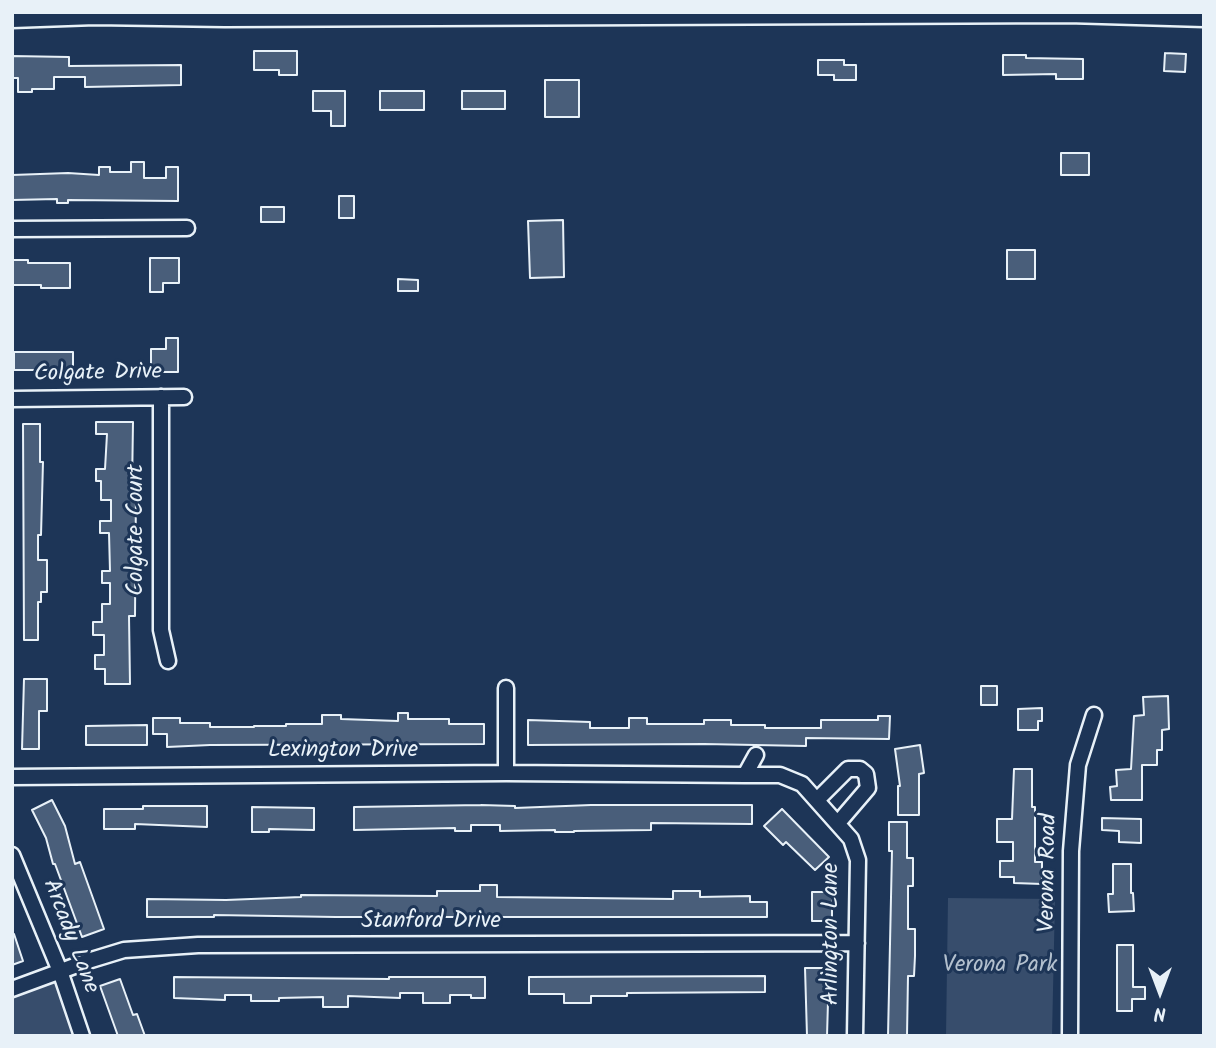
<!DOCTYPE html>
<style>
body{margin:0}
#map{position:relative;width:1216px;height:1048px;overflow:hidden;background:#1d3557;font-family:Kalam,sans-serif}
canvas{display:block}
.frame{position:absolute;inset:0;border:14px solid #e8f1f8;pointer-events:none}
.north{position:absolute;left:1125px;top:957px;width:70px;height:70px;-webkit-text-stroke:5px #1d3557;paint-order:stroke;rotate:180deg;font-size:19px;font-weight:700;line-height:28px;text-align:center;color:#e8f1f8}
.north::after{content:'';display:block;margin:auto;width:24px;height:32px;background:#e8f1f8;clip-path:polygon(50% 0,100% 100%,50% 72%,0 100%)}
</style>
<div id="map">
<canvas width="1216" height="1048"></canvas>
<div class="frame"></div>
<div class="north">N</div>
</div>
<script>
const ctx = document.querySelector('canvas').getContext('2d');
ctx.lineJoin = 'round';
function fill(path, color) { ctx.fillStyle = color; ctx.fill(path, 'evenodd'); }
const poly = rows => new Path2D(rows.map(r => 'M' + r).join(''));
function stroke(path, color, width, dash) { ctx.strokeStyle = color; ctx.lineWidth = width; ctx.lineCap = dash ? 'butt' : 'round'; ctx.setLineDash(dash || []); ctx.stroke(path); }
function drawText(font, color, halo, rows, align = 'center') {
  ctx.font = font + ' Kalam,sans-serif'; ctx.lineWidth = 6; ctx.setLineDash([]); ctx.textBaseline = 'middle'; ctx.strokeStyle = halo; ctx.fillStyle = color; for (const [text, x, y, turn = 0] of rows) {
    ctx.save(); ctx.translate(x, y); ctx.rotate((+turn || 0) * Math.PI / 180); ctx.textAlign = isNaN(turn) ? turn : align; if (halo) ctx.strokeText(text, 0, 0); ctx.fillText(text, 0, 0); ctx.restore();
  }
}
const green = poly([
 [948,898,1055,899,1052,1036,946,1036],
 [55,982,76,1036,12,1036,12,998]
]);
const building = poly([
 [254,51,297,51,297,75,279,75,279,70,254,70,254,51],
 [1165,53,1186,54,1185,72,1164,71,1165,53],
 [1003,55,1026,55,1026,58,1083,59,1083,79,1056,79,1056,74,1003,75,1003,55],
 [12,56,69,57,69,66,181,65,181,85,85,87,85,77,54,77,54,89,32,89,32,92,18,92,18,78,12,78,12,56],
 [818,60,844,60,844,65,856,65,856,80,834,80,834,75,818,75,818,60],
 [545,80,579,80,579,117,545,117,545,80],
 [313,91,345,91,345,126,331,126,331,111,313,111,313,91],
 [380,91,424,91,424,110,380,110,380,91],
 [462,91,505,91,505,109,462,109,462,91],
 [1061,153,1089,153,1089,175,1061,175,1061,153],
 [131,162,144,162,144,178,166,178,166,167,178,167,178,201,68,200,68,203,57,203,57,199,12,200,12,175,68,173,99,175,99,167,110,167,110,172,131,172,131,162],
 [339,196,354,196,354,218,339,218,339,196],
 [261,207,284,207,284,222,261,222,261,207],
 [563,220,564,277,530,278,528,221,563,220],
 [1007,250,1035,250,1035,279,1007,279,1007,250],
 [150,258,179,258,179,283,163,283,163,292,150,292,150,258],
 [12,260,28,260,28,263,70,263,70,288,41,288,41,285,12,285,12,260],
 [398,279,418,280,418,291,398,291,398,279],
 [166,338,178,338,178,372,151,372,151,349,166,349,166,338],
 [14,352,73,352,73,370,14,370,14,352],
 [96,422,133,422,132,488,136,488,135,616,129,616,130,684,105,684,105,669,95,669,95,655,104,655,104,635,93,635,93,622,102,622,102,604,110,604,110,583,102,583,102,571,110,571,109,533,100,533,100,521,111,521,111,500,101,500,101,481,96,481,96,469,105,469,107,434,96,434,96,422],
 [23,424,40,424,40,462,43,462,41,535,38,535,38,560,47,560,47,592,41,592,41,602,38,602,38,640,24,640,23,424],
 [24,679,47,679,47,711,39,711,39,749,22,749,24,679],
 [981,686,997,686,997,705,981,705,981,686],
 [1168,696,1169,729,1162,730,1162,750,1157,750,1157,765,1142,765,1142,800,1111,800,1110,787,1117,786,1116,770,1131,769,1134,716,1144,715,1143,697,1168,696],
 [1042,708,1042,721,1038,721,1038,730,1018,730,1018,709,1042,708],
 [398,713,408,713,408,719,449,719,449,724,484,724,484,744,210,745,167,747,167,734,153,734,153,718,180,718,180,723,210,723,210,727,254,727,254,726,286,726,286,724,322,724,322,715,341,715,341,719,398,721,398,713],
 [878,716,890,716,889,739,806,738,806,746,704,744,528,745,528,720,590,722,590,728,629,728,629,718,647,718,647,724,704,724,704,720,731,720,731,725,765,725,765,728,821,728,821,720,878,720,878,716],
 [147,725,147,745,86,745,86,726,147,725],
 [920,745,924,773,919,774,919,815,898,815,898,786,900,786,895,749,920,745],
 [1014,769,1032,769,1032,807,1035,807,1035,862,1042,862,1042,884,1014,883,1014,877,1000,877,1000,861,1013,861,1013,842,997,842,997,819,1012,819,1014,769],
 [52,800,65,826,75,864,80,862,104,929,82,937,55,864,53,864,46,838,32,810,52,800],
 [481,805,515,806,515,808,591,805,752,805,752,824,651,823,651,830,574,831,574,832,555,832,555,830,500,831,500,825,471,825,471,831,455,831,455,828,354,830,354,807,481,805],
 [143,806,207,806,207,827,135,824,135,829,104,829,104,809,143,809,143,806],
 [252,807,314,808,314,830,269,829,269,832,252,832,252,807],
 [782,809,829,857,815,870,786,842,783,845,764,826,782,809],
 [1102,818,1141,819,1141,843,1119,842,1119,831,1102,830,1102,818],
 [889,822,907,822,907,858,913,858,913,886,908,886,908,929,915,929,915,956,914,976,908,976,907,1036,888,1036,892,851,889,851,889,822],
 [1113,864,1131,864,1131,893,1133,893,1134,911,1109,912,1108,894,1113,894,1113,864],
 [480,885,497,885,497,897,673,899,673,891,700,891,700,897,750,896,750,902,767,902,767,917,336,917,214,915,214,917,147,917,147,899,226,900,301,897,301,895,437,896,437,891,480,891,480,885],
 [812,892,832,892,832,921,812,921,812,892],
 [14,934,23,961,12,965,12,935,14,934],
 [1117,945,1133,945,1133,987,1145,987,1145,999,1132,999,1132,1011,1117,1011,1117,945],
 [805,968,829,968,827,1036,807,1036,805,968],
 [765,976,765,992,627,993,627,996,591,996,591,1003,564,1003,564,994,529,994,529,977,765,976],
 [174,977,389,979,389,977,485,977,485,998,471,998,471,995,450,995,450,1003,423,1003,423,993,400,993,400,998,348,996,348,1007,323,1007,323,997,279,998,279,1001,251,1001,251,995,225,995,225,1000,174,998,174,977],
 [120,979,133,1015,137,1014,145,1036,118,1036,100,986,120,979]
]);
const minor = poly([
 [12,20,95,17,225,19,1068,15,1204,19],
 [12,229,187,228],
 [161,397,161,630,168,661],
 [12,399,184,397],
 [506,688,506,773],
 [745,775,780,775,802,784,851,839,858,860,855,1036],
 [12,777,506,773,745,775,756,755],
 [817,800,848,769,860,769,866,774,868,788,838,823],
 [12,855,60,971,82,1036],
 [12,989,88,961,124,950,198,945,857,943],
 [1070,1036,1071,851,1078,765,1094,715]
]);
const streetNames = [
 ["Colgate Drive",98,375,-1],
 ["Colgate Court",138,530,-90],
 ["Lexington Drive",343,752],
 ["Verona Road",1050,873,-89],
 ["Stanford Drive",431,923],
 ["Arlington Lane",833,934,-90],
 ["Arcady Lane",69,937,69]
];
const parkNames = [
 ["Verona Park",1000,967]
];
fill(green, '#374d6c');
fill(building, '#495e7a');
stroke(building, '#e8f1f8', 2);
stroke(minor, '#e8f1f8', 19);
stroke(minor, '#1d3557', 14);
drawText('23px', '#e8f1f8', '#1d3557', streetNames);
drawText('23px', '#b3c0ce', '#1d3557', parkNames);
</script>
